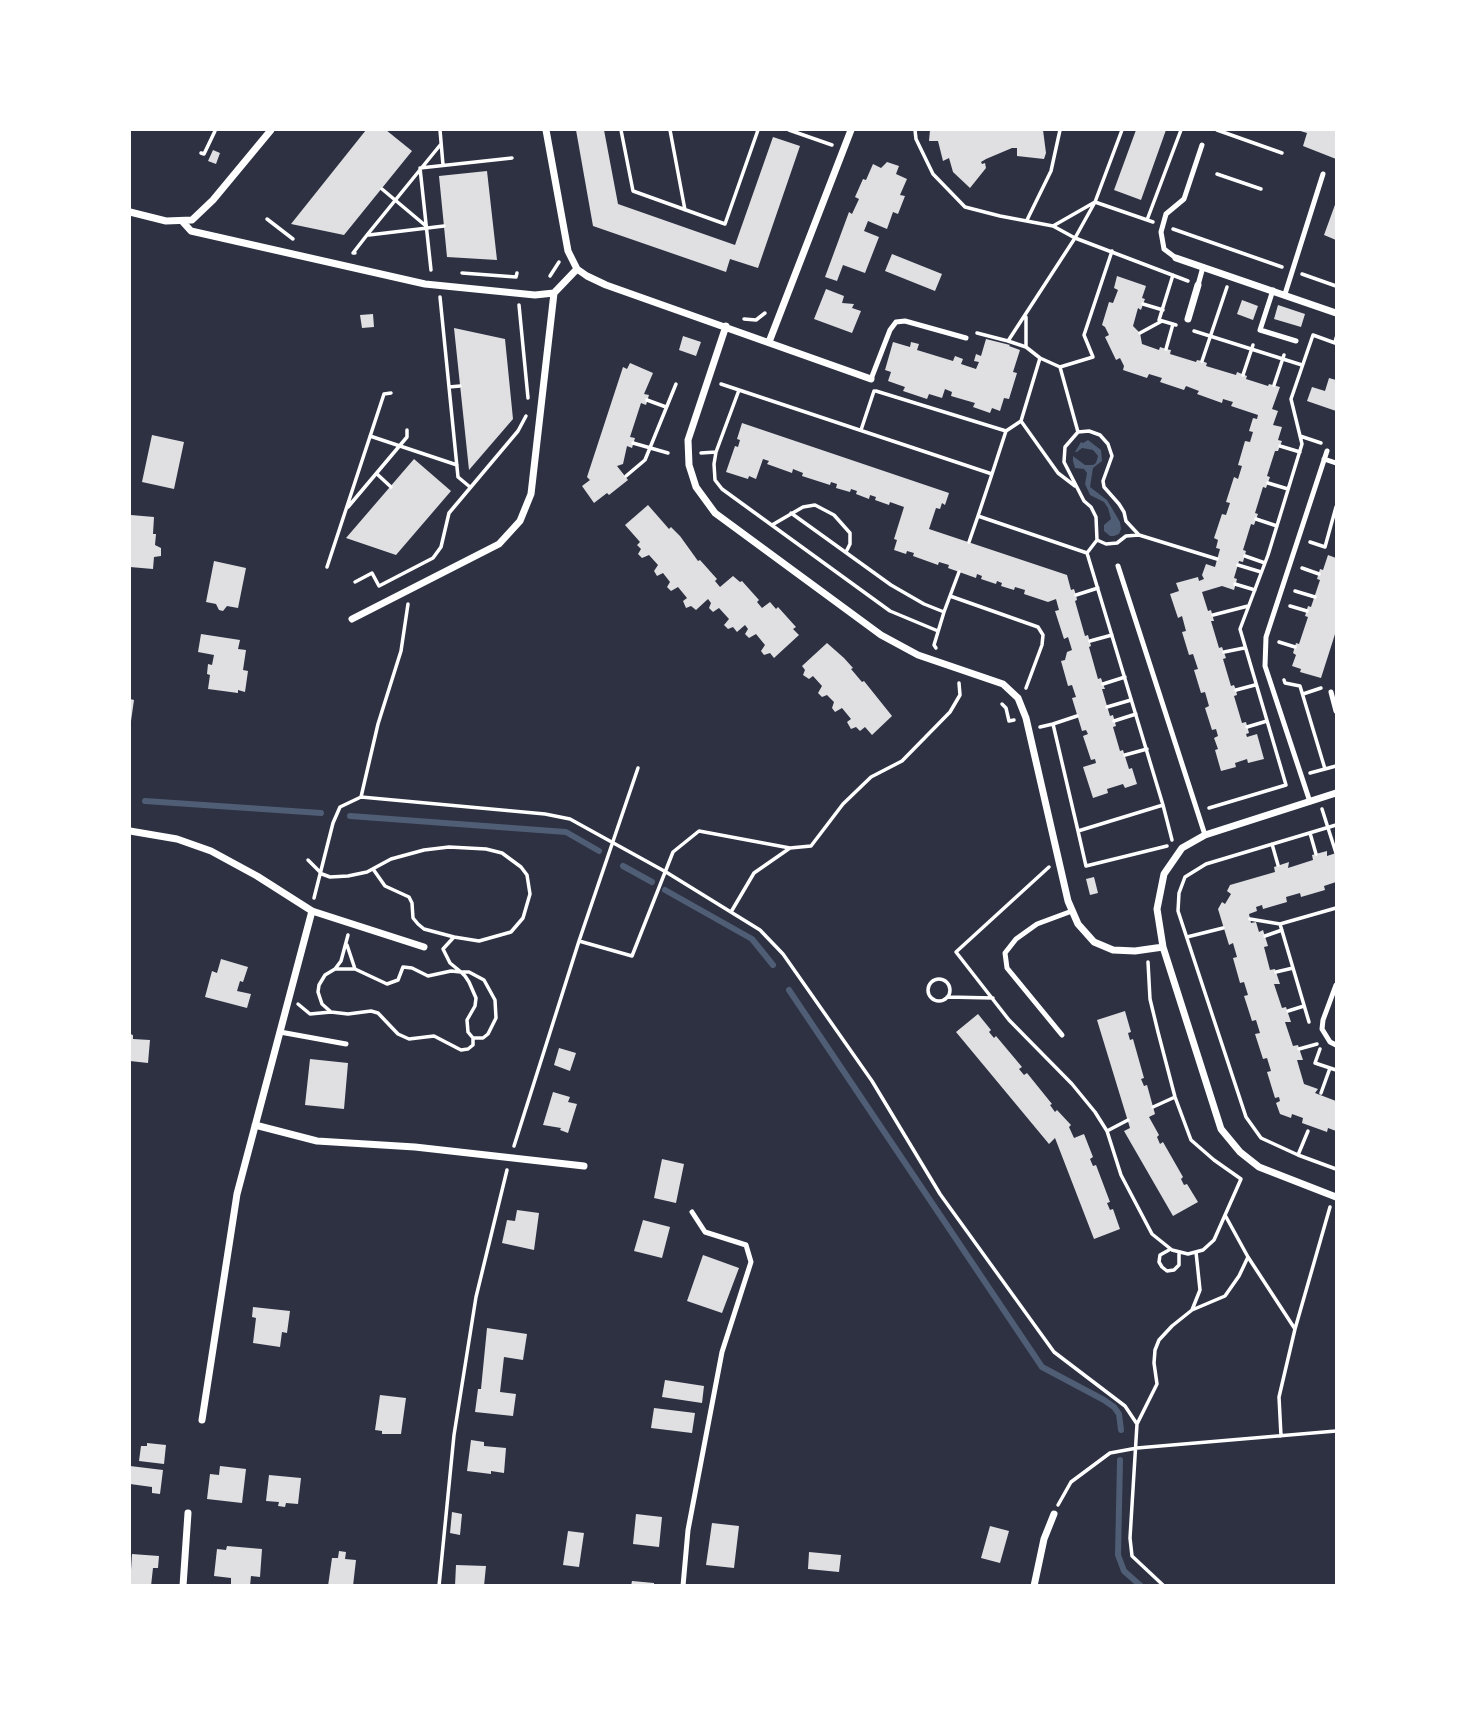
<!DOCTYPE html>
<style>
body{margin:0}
#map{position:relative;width:1466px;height:1715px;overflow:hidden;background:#2d3142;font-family:"Golos Text",sans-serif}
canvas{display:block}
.frame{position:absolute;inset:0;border:131px solid #fff;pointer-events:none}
</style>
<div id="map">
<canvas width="1466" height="1715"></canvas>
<div class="frame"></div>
</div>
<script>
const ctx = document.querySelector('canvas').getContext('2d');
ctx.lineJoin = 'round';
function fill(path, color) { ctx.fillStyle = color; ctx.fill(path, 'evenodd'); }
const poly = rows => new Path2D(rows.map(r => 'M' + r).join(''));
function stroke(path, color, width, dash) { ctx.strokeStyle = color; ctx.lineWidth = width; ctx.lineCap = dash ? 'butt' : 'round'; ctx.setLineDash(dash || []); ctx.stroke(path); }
const water = poly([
 [1088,440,1101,450,1102,461,1093,468,1090,487,1107,500,1120,522,1121,529,1119,534,1114,536,1110,536,1104,531,1104,525,1111,519,1108,508,1104,502,1090,495,1085,484,1087,473,1084,469,1075,468,1073,461,1073,456,1085,465,1093,465,1096,463,1098,456,1093,450,1082,448,1077,452,1075,452,1081,442,1083,443]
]);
const stream = poly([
 [145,801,321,813],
 [350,816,566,832,599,851],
 [623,866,652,882],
 [665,890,752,939,773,965],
 [789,990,1042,1367,1104,1400,1114,1407,1119,1414,1121,1430],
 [1120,1460,1118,1555,1124,1571,1141,1586]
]);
const building = poly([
 [366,130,386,130,412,151,344,235,291,224],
 [576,130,604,130,618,204,735,245,773,137,800,146,758,268,730,259,726,272,593,226],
 [930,130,1043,130,1046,153,1044,159,1017,156,1017,148,1012,148,986,159,981,162,982,164,985,163,986,168,970,188,953,172,949,158,943,161,938,141,929,141],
 [1136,130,1166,130,1141,200,1114,190],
 [1297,130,1336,130,1336,159,1303,146,1307,133],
 [213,150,220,153,216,164,208,161],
 [887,162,899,166,896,174,907,179,900,195,905,196,898,214,893,212,887,229,868,221,864,231,879,237,865,273,843,265,837,281,825,277,849,212,852,214,859,199,855,197,863,179,866,180,873,164,881,168],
 [487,171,497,260,447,257,439,176],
 [1336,202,1336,240,1324,235],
 [892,254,942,274,935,291,885,271],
 [1117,276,1146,286,1142,298,1145,299,1143,304,1141,310,1138,308,1133,326,1140,333,1142,344,1159,350,1160,347,1166,349,1171,350,1170,354,1196,362,1197,360,1202,361,1207,363,1206,366,1236,375,1237,372,1247,376,1246,379,1268,386,1269,384,1280,387,1272,409,1278,411,1273,425,1282,427,1278,440,1282,441,1278,451,1275,451,1267,476,1270,477,1266,488,1263,487,1255,513,1258,514,1254,525,1251,524,1243,550,1246,551,1243,562,1239,561,1234,578,1237,579,1234,590,1222,586,1202,592,1208,611,1211,610,1214,621,1211,621,1219,648,1222,647,1226,658,1223,659,1231,686,1234,685,1236,690,1237,695,1234,696,1242,723,1246,722,1249,733,1246,734,1247,737,1257,734,1264,759,1248,763,1247,759,1235,763,1236,767,1221,771,1215,750,1218,749,1214,738,1218,736,1216,729,1212,730,1205,708,1209,706,1205,692,1201,693,1194,670,1198,669,1193,654,1189,655,1182,632,1186,631,1182,616,1178,618,1170,594,1179,591,1176,583,1198,577,1199,581,1204,579,1202,575,1206,564,1215,567,1220,549,1216,548,1218,540,1214,538,1222,514,1226,515,1230,503,1226,502,1234,477,1238,479,1242,466,1238,465,1245,441,1250,442,1253,432,1249,431,1253,418,1257,419,1258,415,1231,406,1233,402,1223,399,1222,403,1197,394,1199,391,1186,386,1184,390,1160,382,1162,378,1149,374,1147,378,1123,370,1124,366,1120,358,1116,360,1105,337,1109,335,1105,327,1102,325,1109,302,1113,303,1118,290,1114,288],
 [826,289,844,296,842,303,854,304,852,308,861,311,852,333,814,319],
 [1242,300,1258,306,1253,320,1237,314],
 [1278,305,1305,314,1301,327,1274,319],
 [373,314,374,327,362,328,360,315],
 [454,328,505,339,513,419,469,470],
 [683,336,701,342,696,356,679,350],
 [986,339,1010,345,1009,346,1020,350,1013,372,1017,373,1009,399,1004,398,1000,411,992,408,990,413,973,407,975,403,951,396,952,392,945,389,942,398,929,394,927,399,903,391,905,387,888,381,891,372,885,370,893,342,910,347,911,342,919,344,917,350,953,361,955,356,963,359,961,364,976,369,979,362,974,361,976,354,981,356],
 [630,363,653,373,644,394,649,395,646,405,641,403,630,437,635,438,632,448,627,446,623,464,617,466,628,480,609,495,607,493,594,503,582,486,590,480,587,477,623,367,627,369],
 [1329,378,1336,380,1336,411,1307,401,1312,387,1325,391],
 [742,423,949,493,945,505,942,503,940,509,936,508,929,529,1067,575,1071,590,1074,589,1076,595,1077,600,1075,601,1085,636,1088,635,1091,646,1089,647,1098,679,1101,678,1103,684,1105,689,1102,689,1110,716,1113,715,1116,726,1113,727,1120,751,1123,750,1129,769,1132,768,1137,784,1125,788,1123,784,1107,789,1108,793,1093,798,1083,767,1096,763,1095,759,1091,760,1083,736,1088,734,1086,730,1082,731,1072,698,1076,697,1072,685,1068,686,1061,661,1065,660,1067,652,1072,650,1068,637,1064,639,1055,611,1059,610,1056,599,1048,602,1024,594,1025,590,1015,587,1014,590,1001,586,1002,583,997,581,996,584,981,579,982,576,977,574,976,578,948,568,949,565,939,562,938,565,913,556,914,553,907,551,906,554,894,550,897,540,894,539,904,507,890,502,889,505,875,500,876,497,870,495,869,499,856,494,857,491,851,489,850,492,836,488,837,484,831,482,830,485,802,476,803,473,793,469,792,473,767,464,769,461,763,459,756,479,749,476,748,479,726,472,735,446,738,447,740,440,737,439],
 [152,435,184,442,174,489,142,482],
 [414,459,451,491,396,555,346,538],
 [648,505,669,529,671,527,680,536,698,561,700,560,717,579,715,581,720,587,733,576,740,582,742,581,759,600,757,602,762,608,770,602,776,609,778,607,796,627,793,629,799,635,774,658,770,653,764,655,761,651,765,645,756,634,749,638,745,634,748,629,745,625,737,632,733,627,728,629,724,625,729,619,719,608,713,612,709,608,711,603,708,599,696,610,691,606,686,608,683,601,687,598,678,587,671,591,667,587,670,582,663,573,657,576,654,571,658,565,649,555,642,558,638,554,641,549,637,545,640,542,625,525],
 [131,515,154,517,153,534,156,534,155,545,161,548,161,556,154,557,153,569,130,567],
 [1328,555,1336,558,1336,631,1321,678,1300,672,1301,669,1292,666,1296,655,1293,653,1296,643,1299,644,1308,617,1305,616,1308,606,1311,607,1320,580,1317,579,1320,569,1323,570],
 [214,561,246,568,238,608,227,606,223,611,219,610,216,604,206,602],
 [201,634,240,640,238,649,246,650,243,670,248,671,245,692,238,690,238,693,208,689,210,675,207,674,208,664,212,665,214,655,198,652],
 [827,643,844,658,853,668,851,669,862,682,864,681,892,716,872,735,865,727,860,731,856,727,851,729,847,722,851,719,842,708,835,712,832,708,834,702,827,695,822,697,818,693,822,686,813,676,809,679,803,675,805,670,802,666],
 [130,699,134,700,131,721,130,721],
 [1327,851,1327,856,1336,853,1336,882,1324,886,1325,890,1301,897,1300,893,1286,897,1287,902,1263,909,1262,905,1256,907,1257,911,1249,914,1251,923,1256,922,1259,932,1263,930,1268,946,1264,947,1270,970,1275,969,1280,984,1274,984,1282,1008,1286,1007,1291,1022,1285,1022,1293,1046,1298,1045,1303,1060,1297,1060,1304,1084,1318,1089,1315,1093,1336,1101,1336,1131,1328,1128,1327,1132,1302,1123,1303,1118,1292,1114,1291,1118,1280,1114,1276,1103,1280,1101,1279,1097,1275,1098,1267,1072,1271,1071,1267,1058,1263,1059,1255,1034,1260,1033,1256,1020,1252,1021,1244,996,1248,995,1244,982,1240,983,1233,958,1237,957,1233,943,1229,945,1218,909,1222,902,1225,904,1231,894,1227,891,1230,885,1275,872,1274,867,1289,862,1288,868,1313,860,1312,855],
 [1094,877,1098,893,1090,895,1086,879],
 [221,959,248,967,243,982,240,981,237,991,251,994,247,1008,205,997,212,971,217,973],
 [1125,1011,1131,1032,1128,1033,1130,1040,1133,1039,1144,1078,1141,1079,1144,1086,1147,1085,1155,1114,1149,1117,1159,1135,1157,1137,1160,1144,1163,1142,1183,1177,1181,1179,1184,1185,1187,1184,1198,1202,1173,1216,1124,1131,1130,1128,1097,1020],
 [978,1014,991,1030,989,1032,994,1038,996,1036,1022,1067,1019,1069,1024,1075,1027,1073,1052,1104,1050,1105,1055,1112,1057,1110,1071,1125,1069,1127,1074,1138,1084,1134,1093,1157,1090,1159,1093,1166,1096,1165,1110,1202,1107,1203,1110,1210,1113,1209,1120,1229,1094,1239,1055,1138,1049,1144,956,1032],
 [130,1034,133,1035,133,1039,150,1040,148,1063,130,1061],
 [559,1048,576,1053,570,1071,554,1065],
 [310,1059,348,1063,344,1109,305,1105],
 [553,1092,570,1097,568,1102,577,1104,568,1133,560,1130,561,1128,543,1125],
 [662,1159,684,1164,676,1203,654,1198],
 [517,1210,539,1213,534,1250,502,1243,507,1220,515,1221],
 [643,1220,670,1227,662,1258,634,1251],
 [703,1255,739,1268,722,1313,687,1301],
 [253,1307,290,1311,287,1333,282,1332,280,1347,253,1343,256,1318,252,1317],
 [487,1328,527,1334,523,1360,504,1357,500,1392,516,1394,513,1416,475,1412,478,1389,481,1389],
 [665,1380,704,1386,702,1403,662,1397],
 [380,1395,406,1398,401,1434,382,1434,382,1431,375,1430],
 [654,1408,695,1413,692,1433,651,1428],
 [471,1440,484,1442,484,1446,506,1448,504,1473,491,1471,491,1474,467,1471],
 [147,1443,166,1445,164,1464,139,1461,141,1446,147,1446],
 [130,1466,163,1470,160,1494,152,1493,152,1487,130,1484],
 [220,1466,246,1469,242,1503,207,1499,210,1474,219,1475],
 [269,1475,301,1478,298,1504,286,1503,285,1507,278,1506,279,1502,266,1501],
 [452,1512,462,1514,460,1535,450,1533],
 [636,1514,662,1517,659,1547,633,1544],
 [712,1523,739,1526,734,1568,706,1565],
 [990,1526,1009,1531,1000,1563,981,1558],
 [568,1531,584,1533,579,1567,563,1565],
 [227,1546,262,1549,260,1577,251,1576,250,1586,231,1584,231,1578,214,1576,217,1549,226,1550],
 [339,1551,346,1552,345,1559,356,1560,353,1586,328,1586,332,1558,338,1558],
 [809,1552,841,1555,839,1572,808,1569],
 [132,1554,159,1556,158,1568,153,1568,151,1586,130,1586],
 [456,1565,486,1566,484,1586,455,1586],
 [632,1581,654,1583,654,1586,631,1586]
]);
const path = poly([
 [440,130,443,165],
 [621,130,633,191,725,224,758,130],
 [670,130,685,210],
 [789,130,832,145],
 [915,130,916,139,933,174,965,207,1000,216,1053,226,1075,238,1188,281],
 [1217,130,1282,153],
 [201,153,204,154,215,131],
 [1217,174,1261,189],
 [382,189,426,226],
 [267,219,293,239],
 [1027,220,1051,171,1060,130],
 [1147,220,1181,130],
 [1053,226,1095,202,1153,222],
 [1173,229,1282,267],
 [369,235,444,226],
 [355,253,353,253,367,235,441,144],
 [431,270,420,168,512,158],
 [462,273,516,277,517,273],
 [1302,274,1336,286],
 [1173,275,1159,320,1176,325],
 [550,276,559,262],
 [440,297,458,477,470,487],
 [1143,304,1163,310],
 [519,305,528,398],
 [1026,317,1026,347],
 [744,319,756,320,765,313],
 [1194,331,1302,365],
 [977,333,1008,341],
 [1140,333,1162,321],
 [1166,349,1173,324],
 [1040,358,1060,367,1093,357,1084,335,1112,251],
 [1202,361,1227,287],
 [1060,367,1078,432,1065,447,1064,462,1084,501,1091,507,1096,517,1097,540],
 [1243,375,1253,345],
 [721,384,992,474,978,516,1087,553],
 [1274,385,1284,355],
 [449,387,460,386],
 [876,391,1006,431,1021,421,1040,358,1026,347,1008,341,1075,238,1095,202,1122,130],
 [647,400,666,407],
 [1021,421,1058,473,1075,486],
 [861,430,874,391],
 [1078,432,1089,431,1100,435,1108,444,1112,456,1103,481,1104,487,1119,504,1124,512,1126,521,1139,535],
 [370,436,457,465],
 [1300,436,1321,443],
 [633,443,668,453],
 [1280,446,1300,452],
 [716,452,714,464,715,480,722,489,890,611,938,631],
 [701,453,716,452,739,390],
 [377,474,391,487],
 [992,474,1006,431],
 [626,476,645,460,676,384],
 [1268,483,1288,489],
 [348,507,407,437,407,430],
 [791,513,891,585,924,604,944,612,934,645,936,648],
 [1256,519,1277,526],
 [772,525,803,507,815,505,834,515,850,533,850,544,846,552],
 [969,542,978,516],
 [1310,542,1325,547,1336,507],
 [1087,553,1097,540,1106,544,1117,543,1126,536,1139,535,1217,559],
 [1245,556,1265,563],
 [1238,565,1261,572],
 [327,567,384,394,391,393],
 [1302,568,1319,574],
 [355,582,372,573,379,586,433,558,441,547,449,513,518,431,526,416],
 [1235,584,1255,590],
 [1295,591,1315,597],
 [1076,595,1098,588],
 [950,596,1038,627,1043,635,1042,645,1026,688],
 [1290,606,1307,611],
 [944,612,959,572],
 [1213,615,1248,606],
 [1090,641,1112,635],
 [1279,642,1295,647],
 [1224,652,1244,648],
 [1284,680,1285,683,1300,686,1325,769,1336,766],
 [1103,684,1125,677],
 [1236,690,1255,685],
 [1303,694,1321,688],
 [1002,704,1006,708,1009,721,1014,720],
 [1107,707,1131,700],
 [1114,721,1136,714],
 [1053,724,1077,716],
 [1040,727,1053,724,1078,831,1163,805,1087,553],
 [1247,727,1267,721],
 [1125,755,1147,749],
 [1310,773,1325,769],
 [361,797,378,724,401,651,408,604],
 [1163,805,1172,840],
 [1209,808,1286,785,1240,629,1268,555,1302,444,1291,399,1313,335,1335,343,1336,338],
 [1322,809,1336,853],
 [1336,825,1206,864,1185,877,1179,893,1178,911,1246,1117,1261,1138,1298,1155,1336,1169],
 [1078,831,1086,866,1167,846],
 [1310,833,1316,854],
 [1272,844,1278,865],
 [308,860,322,874,330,877,348,876,367,872,391,859,424,850,449,847,486,849,502,853,521,867,527,875,530,894,523,918,511,932,479,941,454,937,424,929,418,924,413,918,412,903,409,897,385,886,373,869],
 [1049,867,956,952,1009,1020,1072,1084,1095,1112,1107,1131,1121,1175,1152,1234,1172,1250,1188,1254,1203,1250,1214,1240,1241,1179,1214,1160,1191,1140,1175,1097,1158,1032,1150,999,1148,962],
 [314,898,333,823,340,807,361,797,545,814,570,819,666,872,760,930,783,954,872,1081,940,1194,1054,1352,1125,1406,1137,1424],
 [731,912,754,873,790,848],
 [1250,919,1280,924,1336,908],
 [1280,924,1309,1022],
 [1265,936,1282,930],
 [454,937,443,949,450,963,461,972,465,976,469,982,476,998,475,1006,467,1020,468,1032,473,1038,483,1038,488,1034,496,1018,495,1000,484,980,469,972,461,972,451,971,428,976,412,968,403,967,398,980,387,984,355,969,335,969,325,975,319,985,318,992,322,1004,331,1012,348,1014,371,1011,378,1013,398,1034,409,1039,434,1036,461,1050,468,1049,473,1045,473,1038],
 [1187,937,1223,928],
 [579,941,632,956,673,852,699,831,790,848,811,846,843,804,871,777,902,761,950,712,960,695,959,683],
 [347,945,355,969],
 [335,969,341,961,348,935],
 [1276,972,1293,968],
 '928 990a11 11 0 1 1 22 0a11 11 0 1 1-22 0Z',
 [947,997,993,998],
 [298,1004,310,1014,331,1012],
 [1288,1011,1304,1006],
 [1299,1049,1317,1044],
 [1320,1049,1315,1063,1330,1068,1321,1093],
 [1330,1068,1336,1070],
 [1153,1107,1175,1097],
 [1107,1131,1128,1120],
 [514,1146,579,941,638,768],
 [1298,1155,1308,1131],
 [1225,1215,1248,1257,1295,1329,1279,1397,1281,1436],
 [1169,1250,1160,1255,1159,1262,1162,1267,1167,1271,1174,1270,1179,1265,1179,1254],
 [1192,1310,1225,1296,1239,1276,1248,1257],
 [1295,1329,1330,1207],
 [1058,1505,1071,1482,1110,1453,1137,1448,1336,1431],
 [439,1586,454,1435,476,1297,507,1170],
 [1164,1586,1132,1556,1130,1538,1137,1424,1157,1384,1154,1363,1155,1350,1159,1340,1172,1326,1192,1310,1200,1290,1196,1252]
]);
const service = poly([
 [1176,258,1164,249,1161,232,1166,214,1184,199,1202,145],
 [1198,285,1203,267],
 [1273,290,1260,330,1296,341],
 [1285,294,1323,174],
 [871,379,890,330,896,322,905,321,966,338],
 [1324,459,1336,463],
 [1118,566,1205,835],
 [1331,692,1336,711],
 [1310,802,1265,666,1266,637,1327,451],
 [1336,985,1323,1020,1322,1029,1330,1042,1336,1045],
 [280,1032,346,1044],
 [1062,1035,1007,968,1005,953,1016,939,1037,924,1072,911],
 [683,1586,688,1530,722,1352,751,1262,746,1245,705,1232,692,1212]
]);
const minor = poly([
 [546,130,568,251,577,269,587,276,606,285,871,379],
 [130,212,166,221,192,220,213,200,271,130],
 [182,221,191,231,425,284,535,295,554,293],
 [1176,258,1336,313],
 [1188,319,1198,285],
 [726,326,688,440,689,465,696,487,715,513,881,635,918,655,1003,684,1018,698,1026,718,1068,901,1078,924,1094,942,1113,950,1135,951,1163,947],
 [769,342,851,130],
 [352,619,499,544,520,521,531,494,554,293,577,269],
 [1336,793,1205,835,1182,848,1164,874,1157,909,1163,947,1221,1129,1240,1152,1259,1167,1336,1197],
 [130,831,177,839,211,851,257,876,312,911,424,947],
 [255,1125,317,1141,415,1147,584,1166],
 [202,1420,237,1194,312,911],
 [183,1586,188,1513],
 [1034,1586,1044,1539,1054,1514]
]);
fill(water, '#4f5d75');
stroke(stream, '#4f5d75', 6);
fill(building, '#e0e0e3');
stroke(path, '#fff', 3.5);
stroke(service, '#fff', 5);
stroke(minor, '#fff', 7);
</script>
